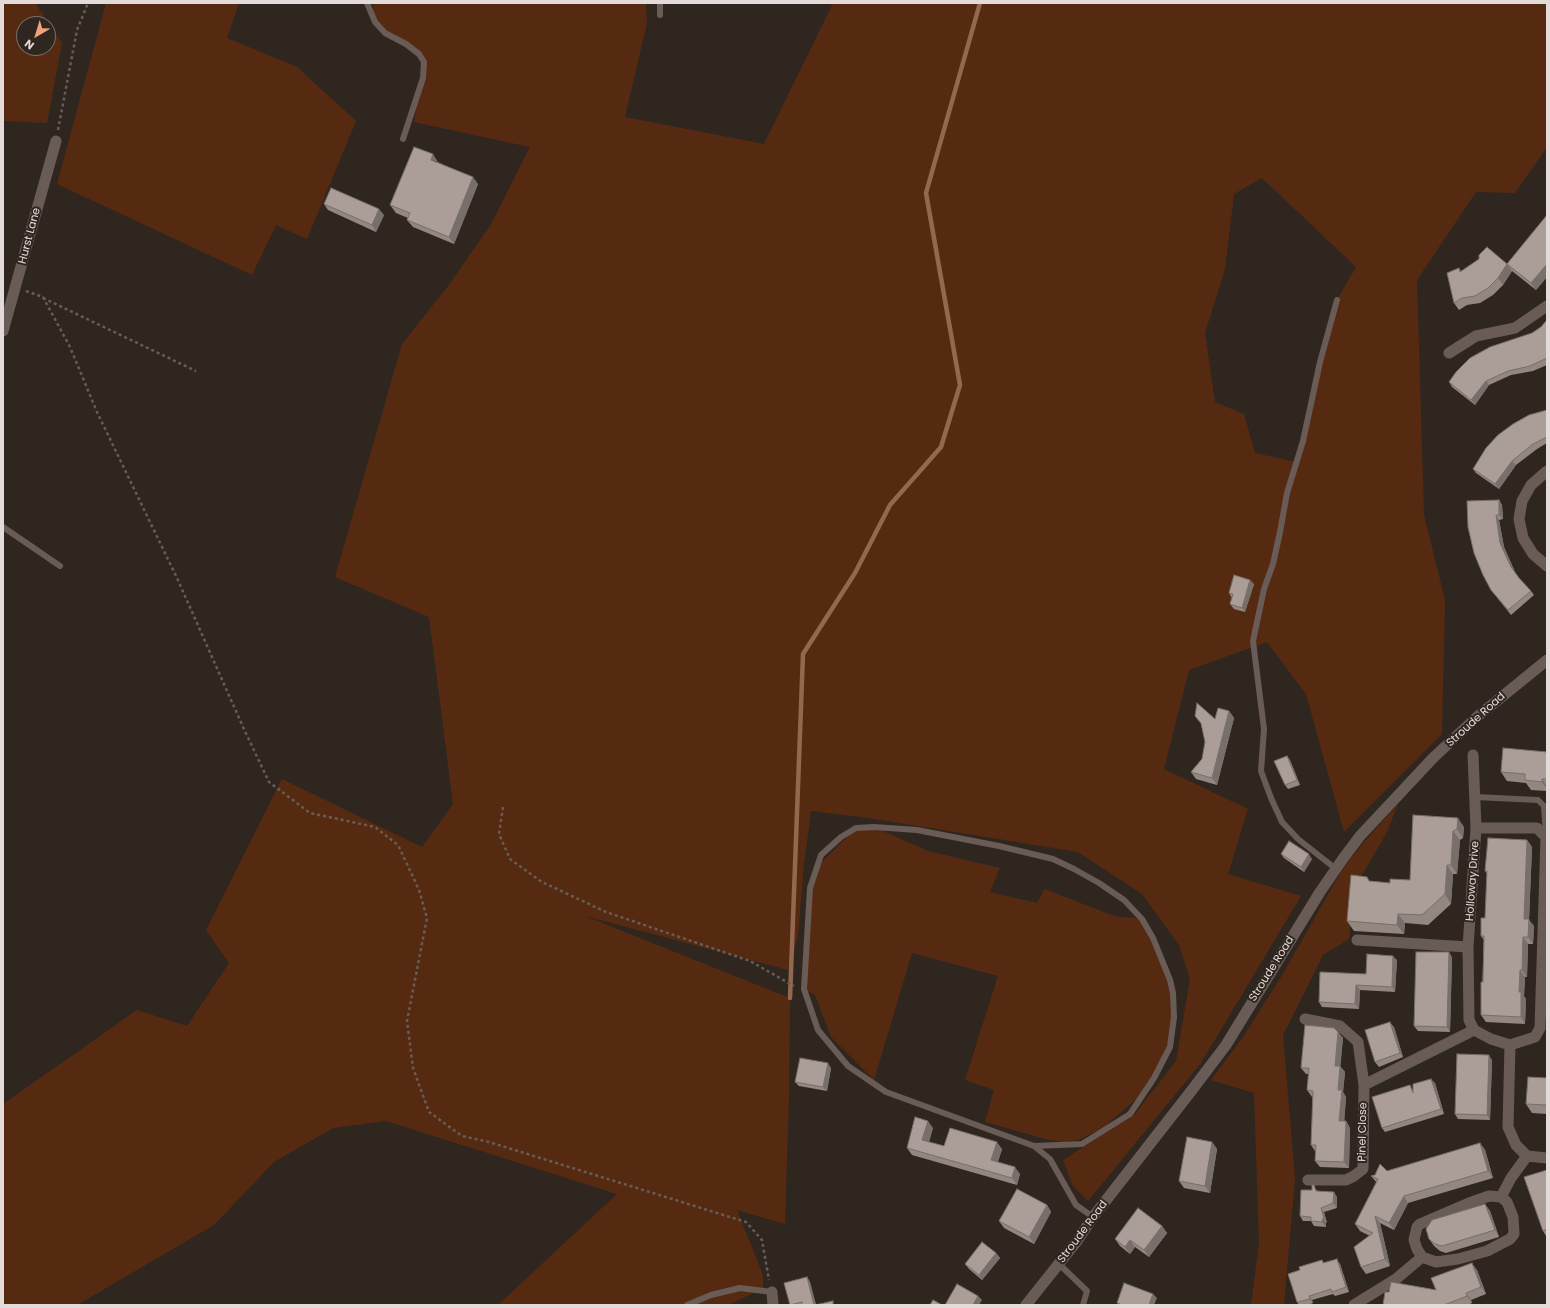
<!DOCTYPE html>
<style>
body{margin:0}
#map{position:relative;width:1550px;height:1308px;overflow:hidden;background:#302620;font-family:Poppins,sans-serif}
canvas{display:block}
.frame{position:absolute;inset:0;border:4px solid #e3dbd8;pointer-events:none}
.north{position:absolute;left:16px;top:16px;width:40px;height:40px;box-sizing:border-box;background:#302620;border:1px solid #786e6a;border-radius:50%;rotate:218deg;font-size:11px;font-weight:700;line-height:16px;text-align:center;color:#e3dbd8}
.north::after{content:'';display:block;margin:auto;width:14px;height:18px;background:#f0a27a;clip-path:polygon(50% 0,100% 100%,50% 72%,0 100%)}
</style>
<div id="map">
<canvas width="1550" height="1308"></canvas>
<div class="frame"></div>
<div class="north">N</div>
</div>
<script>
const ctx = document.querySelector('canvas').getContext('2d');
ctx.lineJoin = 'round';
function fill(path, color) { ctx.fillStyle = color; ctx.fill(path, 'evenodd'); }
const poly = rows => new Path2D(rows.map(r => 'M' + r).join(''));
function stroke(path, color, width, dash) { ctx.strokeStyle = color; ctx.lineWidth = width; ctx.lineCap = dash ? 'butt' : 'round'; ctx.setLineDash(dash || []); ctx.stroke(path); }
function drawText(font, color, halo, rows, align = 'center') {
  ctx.font = font + ' Poppins,sans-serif'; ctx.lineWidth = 4; ctx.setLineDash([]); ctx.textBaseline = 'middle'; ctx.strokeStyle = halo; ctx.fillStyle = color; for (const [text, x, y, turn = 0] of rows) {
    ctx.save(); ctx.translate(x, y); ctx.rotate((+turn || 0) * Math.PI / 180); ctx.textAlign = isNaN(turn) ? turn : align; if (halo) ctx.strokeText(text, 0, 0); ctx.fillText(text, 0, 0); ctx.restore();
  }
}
const green = poly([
 [3,3,35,3,62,43,47,123,3,121],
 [24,24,48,24,48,48,24,48],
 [106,3,239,3,227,38,297,67,356,121,307,239,276,225,252,275,57,184],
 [373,3,646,3,647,23,625,117,764,144,833,3,1547,3,1547,147,1515,193,1476,192,1417,280,1424,515,1445,600,1442,734,1344,832,1306,694,1267,642,1189,670,1164,769,1248,809,1228,874,1301,896,1201,1063,1088,1201,1073,1186,1063,1160,1134,1115,1176,1061,1190,979,1179,945,1142,894,1078,852,869,818,811,811,804,864,798,936,788,970,585,916,790,998,789,1096,785,1224,737,1210,763,1275,763,1288,729,1305,498,1305,617,1194,386,1121,333,1128,274,1162,214,1225,77,1305,3,1305,3,1104,137,1010,187,1026,229,963,206,930,282,779,422,847,453,804,429,617,335,577,402,344,448,286,490,226,530,147,414,122,424,62,375,22],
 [1262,178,1356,267,1337,300,1297,462,1255,453,1244,414,1215,402,1205,333,1225,269,1234,194],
 [1398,804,1386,834,1355,887,1349,939,1323,955,1283,1035,1295,1179,1284,1305,1251,1305,1259,1243,1254,1093,1211,1080,1243,1037,1281,977,1342,870,1364,842],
 [874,827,928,851,1000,868,990,892,1037,903,1045,889,1114,916,1142,919,1167,980,1171,993,1173,1028,1162,1061,1143,1093,1105,1126,1081,1139,1063,1142,1045,1139,985,1122,994,1090,965,1080,998,976,912,953,874,1080,831,1037,815,995,804,989,810,888,817,867,856,828]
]);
const stream = poly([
 [790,998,803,654,855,573,890,505,941,447,960,385,926,193,980,3]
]);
const path = poly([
 [58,130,77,30,88,3],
 [26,291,43,297,70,347,97,412,177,578,243,727,269,782,310,813,375,827,398,845,407,864,419,890,427,918,407,1021,413,1068,429,1112,462,1136,489,1142,746,1222,762,1240,769,1280],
 [43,298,196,371],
 [503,807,499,834,510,859,542,882,606,912,750,961,794,986]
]);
const service = poly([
 [367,3,375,22,385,33,406,44,419,54,424,62,423,78,403,139],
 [660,3,660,15],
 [3,527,60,566],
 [1475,797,1538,800,1544,806,1546,836],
 [1336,869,1298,839,1282,822,1271,798,1261,771,1264,729,1253,641,1264,589,1273,564,1280,532,1287,493,1303,441,1320,362,1337,300],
 [1034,1146,1082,1144,1130,1114,1154,1078,1170,1047,1174,1017,1173,993,1170,980,1153,938,1142,919,1124,900,1099,883,1074,869,1053,859,999,846,917,830,874,827,856,828,841,837,821,855,810,888,804,989,818,1030,848,1066,886,1092,1034,1146,1050,1159,1076,1205,1093,1217],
 [1059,1264,1087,1291,1083,1305],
 [687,1305,711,1295,740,1288,772,1292]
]);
const minor = poly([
 [3,331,56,141],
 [1449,353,1476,336,1515,328,1547,306],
 [1547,471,1531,485,1522,501,1519,519,1523,538,1533,554,1547,566],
 [1473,755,1476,828,1468,947,1469,1020,1474,1030,1491,1039,1510,1045,1535,1037,1540,1028,1546,837,1537,828,1476,828],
 [1357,940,1468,947],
 [1305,1019,1340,1026,1358,1042,1364,1085,1363,1169,1354,1176,1346,1180,1308,1180],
 [1510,1045,1508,1127,1516,1145,1527,1156,1547,1158],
 [1364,1085,1474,1030],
 [1422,1257,1417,1249,1414,1240,1417,1227,1420,1224,1469,1203,1489,1196,1501,1197],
 [772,1292,773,1305],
 [1354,1305,1396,1279,1422,1257,1436,1262,1458,1259,1487,1251,1510,1239,1514,1234,1513,1217,1507,1202,1501,1197,1511,1178,1527,1156]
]);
const tertiary = poly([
 [1026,1305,1077,1241,1093,1217,1192,1090,1226,1045,1320,892,1342,860,1360,836,1433,758,1477,717,1547,660]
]);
const wall = poly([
 [438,162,478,184,454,244,413,227,407,220,408,218,396,213,390,205],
 [324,204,384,215,376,232,328,210],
 [1547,215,1547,277,1536,290,1512,271,1503,285,1493,295,1480,303,1467,305,1459,310,1454,303,1459,268,1461,271,1507,264],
 [1547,320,1547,365,1533,371,1511,375,1489,385,1475,405,1452,387,1449,382,1532,333,1541,327],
 [1547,410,1547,443,1537,449,1516,465,1499,489,1476,473,1473,469],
 [1499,500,1502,505,1503,519,1499,520,1504,547,1515,572,1519,579,1531,591,1534,595,1511,615,1491,590,1474,553],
 [1254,584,1245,612,1234,609,1230,604,1232,598,1229,593],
 [1229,711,1234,718,1217,785,1196,779,1191,772,1202,759,1205,742,1201,724,1195,716,1215,719],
 [1547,752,1547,791,1531,790,1526,783,1507,781,1501,772],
 [1287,756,1290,760,1300,785,1288,789,1285,785],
 [1413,815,1464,827,1463,838,1460,840,1457,874,1453,874,1451,904,1428,925,1405,923,1404,934,1354,931,1347,921,1371,881,1390,883,1410,880],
 [1527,840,1532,847,1529,920,1534,926,1533,944,1528,944,1527,977,1525,977,1524,996,1526,999,1525,1024,1486,1022,1481,1015,1484,940,1481,936,1485,918,1487,874,1485,871],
 [1281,854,1312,859,1304,872,1284,858],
 [1452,957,1450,1032,1418,1031,1414,1026],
 [1397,960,1395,992,1360,990,1359,1009,1322,1007,1319,1002,1366,974],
 [1394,1027,1403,1057,1379,1067,1375,1062],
 [1338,1032,1343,1038,1340,1066,1345,1072,1343,1092,1346,1097,1344,1121,1346,1121,1350,1128,1349,1168,1320,1167,1315,1161,1315,1151,1311,1145,1313,1097,1312,1097,1307,1090,1309,1074,1306,1074,1301,1068],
 [1492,1060,1490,1120,1458,1119,1455,1114],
 [831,1068,827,1091,799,1086,795,1082],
 [1547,1078,1547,1114,1532,1113,1526,1104],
 [1435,1083,1444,1114,1385,1132,1382,1128,1413,1089],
 [933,1128,929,1142,944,1146,1002,1149,998,1162,1020,1174,1017,1185,912,1155,907,1148],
 [1212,1142,1217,1149,1210,1193,1184,1188,1179,1181],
 [1480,1143,1485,1150,1493,1178,1408,1203,1394,1230,1380,1223,1390,1266,1366,1274,1361,1267,1370,1236,1360,1231,1355,1224,1377,1183,1371,1176],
 [1547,1170,1547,1235,1546,1236,1543,1231],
 [1312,1190,1317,1190,1318,1191,1337,1197,1337,1208,1324,1212,1327,1223,1326,1222,1326,1227,1314,1226,1311,1221,1303,1221,1300,1216],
 [1485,1204,1490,1211,1499,1237,1446,1253,1440,1251,1434,1246,1429,1239],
 [1047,1205,1051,1212,1034,1244,1004,1228,999,1221],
 [1162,1226,1167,1233,1149,1257,1135,1247,1130,1254,1120,1246,1115,1239],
 [996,1253,1000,1258,982,1280,969,1269,965,1264],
 [1322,1260,1324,1263,1340,1264,1349,1292,1335,1296,1333,1294,1312,1300,1313,1303,1308,1305,1299,1305,1297,1302,1300,1270],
 [1477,1270,1486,1294,1471,1300,1472,1303,1468,1305,1383,1305,1389,1292,1436,1290],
 [807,1277,810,1282,816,1305,835,1305,790,1305]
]);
const shadedWall = poly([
 [433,154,438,162,431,160],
 [473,177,478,184,454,244,449,237],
 [379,209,384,215,376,232,372,225],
 [1507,264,1512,271,1503,285,1498,278],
 [1547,264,1547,277,1536,290,1531,283],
 [1486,381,1489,385,1475,405,1471,400],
 [1512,461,1516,465,1499,489,1495,484],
 [1499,500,1502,505,1503,519,1499,515],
 [1496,515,1499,520,1504,547,1515,572,1511,567,1500,543],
 [1250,580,1254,584,1245,612,1242,608],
 [1229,711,1234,718,1217,785,1212,778],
 [1287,756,1290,760,1300,785,1297,780],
 [1542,779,1547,786,1547,789,1542,782],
 [1458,818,1464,827,1463,838,1457,829],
 [1453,831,1460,840,1457,874,1451,865],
 [1527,840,1532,847,1529,920,1534,926,1533,944,1528,937,1524,919],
 [1309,854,1312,859,1304,872,1301,867],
 [1447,865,1453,874,1451,904,1445,894],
 [1398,914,1405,923,1404,934,1397,925],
 [1523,937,1528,944,1527,977,1522,970],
 [1449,952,1452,957,1450,1032,1447,1027],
 [1393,956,1397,960,1395,992,1392,987],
 [1520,970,1525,977,1524,996,1526,999,1525,1024,1521,1017,1519,992],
 [1356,985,1360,990,1359,1009,1355,1004],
 [1390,1022,1394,1027,1403,1057,1400,1053],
 [1338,1032,1343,1038,1340,1072,1335,1066],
 [1489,1055,1492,1060,1490,1120,1487,1115],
 [828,1063,831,1068,827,1091,823,1087],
 [1340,1066,1345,1072,1343,1092,1346,1097,1344,1127,1339,1121,1338,1090],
 [1431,1079,1435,1083,1444,1114,1441,1109],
 [928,1121,933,1128,927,1147,922,1140],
 [1346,1121,1350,1128,1349,1168,1344,1162],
 [997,1142,1002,1149,996,1167,991,1160],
 [1212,1142,1217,1149,1210,1193,1205,1186],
 [1480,1143,1485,1150,1493,1178,1488,1171],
 [1015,1167,1020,1174,1017,1185,1012,1178],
 [1334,1192,1337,1197,1337,1208,1333,1203],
 [1404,1196,1408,1203,1394,1230,1389,1223],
 [1485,1204,1490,1211,1499,1237,1495,1230],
 [1047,1205,1051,1212,1034,1244,1029,1237],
 [1321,1208,1324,1212,1327,1223,1324,1218],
 [1375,1216,1380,1223,1390,1266,1385,1259],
 [1323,1218,1326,1222,1326,1227,1322,1222],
 [1162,1226,1167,1233,1149,1257,1144,1250],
 [1130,1240,1135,1247,1130,1254,1125,1247],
 [996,1253,1000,1258,982,1280,979,1275],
 [1337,1259,1340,1264,1349,1292,1346,1287],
 [1472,1263,1477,1270,1486,1294,1481,1287],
 [807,1277,810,1282,816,1305,814,1305],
 [1466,1293,1471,1300,1472,1303,1467,1296],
 [1153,1294,1157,1298,1154,1305,1149,1305],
 [978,1296,982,1300,979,1305,973,1305],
 [1309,1296,1312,1300,1313,1303,1310,1299]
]);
const building = poly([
 [414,147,433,154,431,160,473,177,449,237,407,220,410,213,390,205,414,147],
 [331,188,379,209,372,225,324,204,331,188],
 [1547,215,1547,264,1531,283,1507,264,1547,215],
 [1487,247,1507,264,1498,278,1488,288,1475,296,1462,298,1454,303,1447,273,1459,268,1460,272,1479,259,1479,255,1487,247],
 [1547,320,1547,358,1530,366,1508,371,1486,381,1471,400,1449,382,1456,372,1470,358,1490,347,1532,333,1541,327,1547,320],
 [1547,410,1547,437,1533,444,1512,461,1495,484,1473,469,1486,448,1498,435,1513,424,1529,415,1547,410],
 [1499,500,1499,515,1496,515,1500,543,1511,567,1519,578,1531,591,1508,610,1491,590,1483,575,1474,553,1468,527,1467,501,1499,500],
 [1234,575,1250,580,1242,608,1230,604,1233,594,1229,593,1234,575],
 [1197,703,1215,719,1218,708,1229,711,1212,778,1191,772,1202,759,1205,742,1201,723,1195,716,1197,703],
 [1503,748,1547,752,1547,779,1542,779,1542,782,1525,780,1525,774,1501,772,1503,748],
 [1287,756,1297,780,1285,785,1274,761,1287,756],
 [1413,815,1458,818,1457,829,1453,831,1451,865,1447,865,1445,894,1422,915,1398,914,1397,925,1347,921,1351,875,1367,877,1369,881,1390,883,1390,879,1410,880,1413,815],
 [1488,838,1527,840,1524,919,1529,919,1528,937,1523,937,1522,970,1520,970,1519,992,1521,992,1521,1017,1481,1015,1481,982,1483,982,1484,936,1481,936,1481,918,1485,918,1487,871,1485,871,1488,838],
 [1289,841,1309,854,1301,867,1281,854,1289,841],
 [1416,952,1449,952,1447,1027,1414,1026,1416,952],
 [1367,954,1393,956,1392,987,1356,985,1355,1004,1319,1002,1320,972,1366,974,1367,954],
 [1390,1022,1400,1053,1375,1062,1365,1030,1390,1022],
 [1305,1025,1334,1028,1338,1032,1335,1066,1340,1066,1338,1090,1342,1090,1339,1121,1346,1121,1344,1162,1315,1161,1316,1145,1311,1145,1313,1091,1307,1090,1309,1068,1301,1068,1305,1025],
 [1457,1054,1489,1055,1487,1115,1455,1114,1457,1054],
 [800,1058,828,1063,823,1087,795,1082,800,1058],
 [1528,1077,1547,1078,1547,1105,1526,1104,1528,1077],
 [1431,1079,1441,1109,1382,1128,1372,1097,1410,1085,1413,1093,1413,1084,1431,1079],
 [915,1117,928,1121,922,1140,944,1146,950,1128,997,1142,991,1160,1015,1167,1012,1178,907,1148,915,1117],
 [1187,1137,1212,1142,1205,1186,1179,1181,1187,1137],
 [1480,1143,1488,1171,1404,1196,1389,1223,1375,1216,1385,1259,1361,1267,1354,1247,1373,1233,1355,1224,1378,1179,1371,1176,1375,1175,1380,1164,1387,1171,1480,1143],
 [1547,1170,1547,1229,1543,1231,1524,1177,1547,1170],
 [1312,1185,1314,1185,1316,1191,1334,1192,1333,1203,1321,1208,1324,1218,1323,1218,1322,1222,1311,1221,1311,1217,1300,1216,1301,1190,1312,1190,1312,1185],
 [1017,1189,1047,1205,1029,1237,999,1221,1017,1189],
 [1485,1204,1495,1230,1442,1246,1435,1244,1429,1239,1426,1229,1432,1220,1485,1204],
 [1138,1208,1162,1226,1144,1250,1130,1240,1125,1247,1115,1239,1138,1208],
 [982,1242,996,1253,979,1275,965,1264,982,1242],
 [1337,1259,1346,1287,1332,1292,1331,1289,1309,1296,1310,1299,1297,1302,1288,1274,1300,1270,1299,1267,1322,1260,1323,1263,1337,1259],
 [1472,1263,1481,1287,1466,1293,1467,1296,1444,1305,1383,1305,1385,1292,1389,1292,1391,1282,1436,1290,1431,1278,1472,1263],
 [807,1277,814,1305,802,1305,802,1302,790,1305,784,1283,807,1277],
 [1124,1283,1153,1294,1149,1305,1123,1305,1117,1303,1124,1283],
 [957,1284,978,1296,973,1305,945,1305,957,1284],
 [933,1300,942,1305,930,1305,933,1300],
 [833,1301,833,1305,815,1305,833,1301]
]);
const streetNames = [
 ["Hurst Lane",30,236,-75],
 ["Stroude Road",1476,720,-42],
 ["Holloway Drive",1473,881,-86],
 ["Stroude Road",1272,969,-58],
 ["Pinel Close",1363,1132,-89],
 ["Stroude Road",1083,1232,-53]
];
fill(green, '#562a11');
stroke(stream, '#94684f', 4.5);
stroke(path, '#675d58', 2.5, [3, 3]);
stroke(service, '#695c56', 6);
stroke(minor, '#695c56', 11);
stroke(tertiary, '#695c56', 11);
fill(wall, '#938782');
fill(shadedWall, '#786e6a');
fill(building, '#ab9d97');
stroke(building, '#786e6a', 1);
drawText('11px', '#e3dbd8', '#302620', streetNames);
</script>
